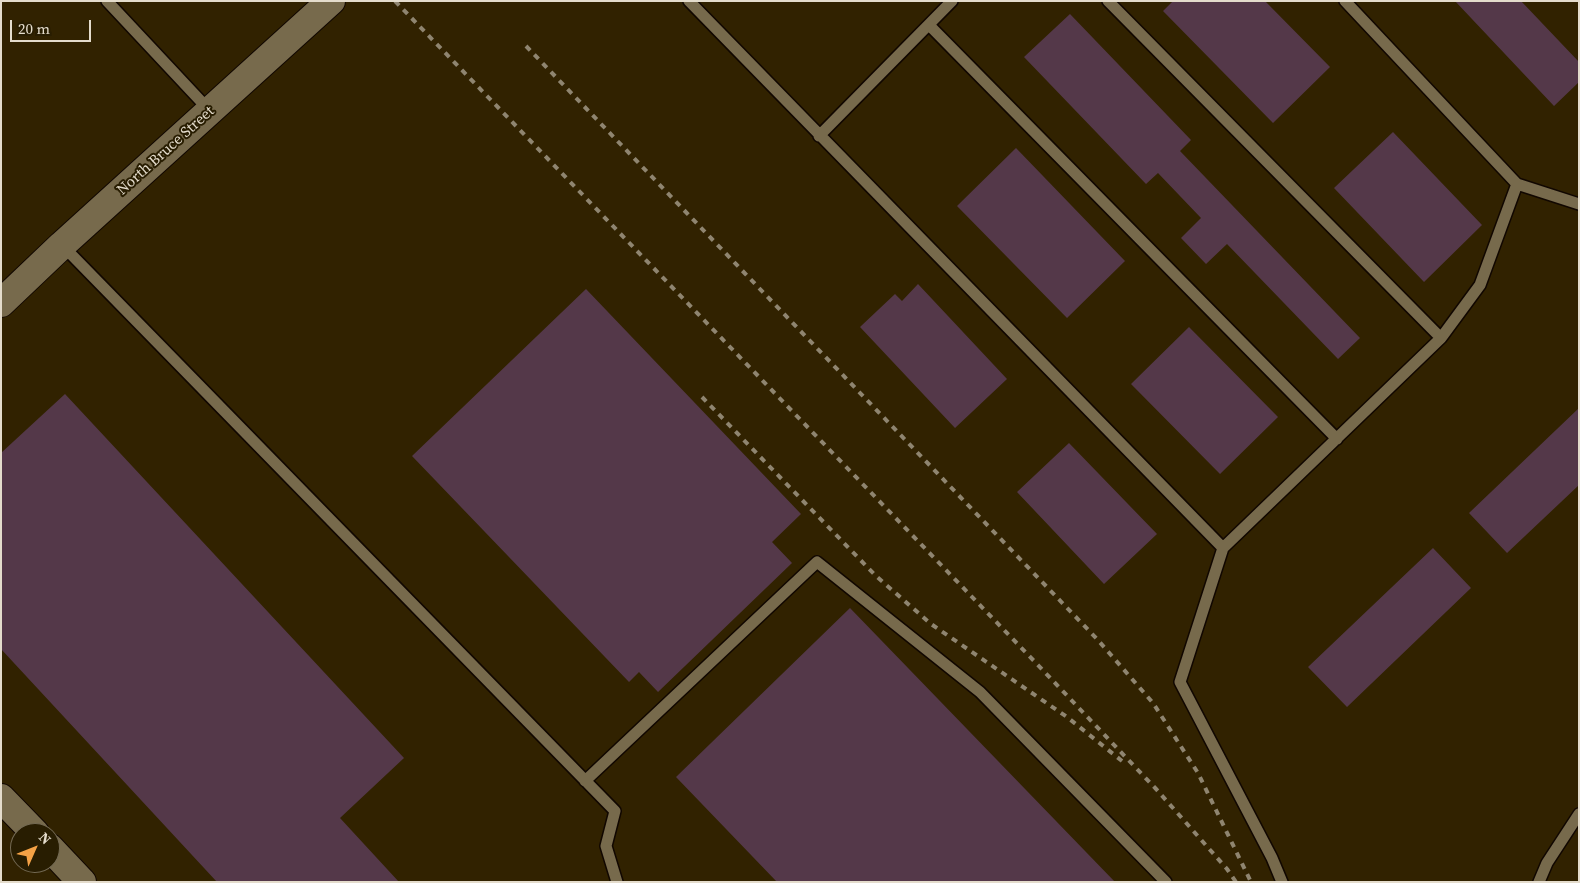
<!DOCTYPE html>
<style>
body{margin:0}
#map{position:relative;width:1580px;height:883px;overflow:hidden;background:#281d01;font-family:"Source Serif 4",serif}
canvas{display:block}
.frame{position:absolute;inset:0;border:2px solid #e4dccc;pointer-events:none}
.north{position:absolute;left:10px;top:823px;width:50px;height:50px;box-sizing:border-box;background:#281d01;border:1px solid #736952;border-radius:50%;rotate:46deg;font-size:14px;font-weight:700;line-height:20px;text-align:center;color:#e4dccc}
.north::after{content:'';display:block;margin:auto;width:18px;height:22px;background:#f5a246;clip-path:polygon(50% 0,100% 100%,50% 72%,0 100%)}
.scale{position:absolute;left:10px;top:20px;width:81px;height:22px;box-sizing:border-box;border:2px solid #e4dccc;border-top:0;padding-left:6px;font-size:15px;line-height:18px;white-space:nowrap;color:#e4dccc;-webkit-text-stroke:4px #281d01;paint-order:stroke}
</style>
<div id="map">
<canvas width="1580" height="883"></canvas>
<div class="frame"></div>
<div class="north">N</div>
<div class="scale">20 m</div>
</div>
<script>
const ctx = document.querySelector('canvas').getContext('2d');
ctx.lineJoin = 'round';
function fill(path, color) { ctx.fillStyle = color; ctx.fill(path, 'evenodd'); }
const poly = rows => new Path2D(rows.map(r => 'M' + r).join(''));
function stroke(path, color, width, dash) { ctx.strokeStyle = color; ctx.lineWidth = width; ctx.lineCap = dash ? 'butt' : 'round'; ctx.setLineDash(dash || []); ctx.stroke(path); }
function drawText(font, color, halo, rows, align = 'center') {
  ctx.font = font + ' "Source Serif 4",serif'; ctx.lineWidth = 4; ctx.setLineDash([]); ctx.textBaseline = 'middle'; ctx.strokeStyle = halo; ctx.fillStyle = color; for (const [text, x, y, turn = 0] of rows) {
    ctx.save(); ctx.translate(x, y); ctx.rotate((+turn || 0) * Math.PI / 180); ctx.textAlign = isNaN(turn) ? turn : align; if (halo) ctx.strokeText(text, 0, 0); ctx.fillText(text, 0, 0); ctx.restore();
  }
}
const built = poly([
 [1,1,1579,1,1579,882,1,882],
 [20,833,50,833,50,863,20,863]
]);
const building = poly([
 [1173,1,1265,1,1330,67,1273,123,1163,11],
 [1455,1,1521,1,1579,62,1579,82,1554,106],
 [1070,14,1191,140,1180,151,1360,338,1338,359,1227,244,1206,264,1181,238,1201,218,1158,173,1146,184,1024,57],
 [1393,132,1482,225,1424,282,1334,188],
 [1016,148,1125,261,1067,318,957,206],
 [918,284,1007,379,955,428,860,327,895,294,902,301],
 [586,289,801,514,772,542,792,563,658,692,639,672,629,682,412,456],
 [1189,327,1278,417,1220,474,1131,384],
 [65,394,404,758,340,818,399,882,217,882,1,649,1,453],
 [1579,408,1579,485,1507,553,1469,513],
 [1069,443,1157,534,1104,584,1017,492],
 [1433,548,1471,588,1347,707,1308,667],
 [850,608,1115,882,777,882,676,777]
]);
const service = poly([
 [107,1,210,111],
 [689,1,1223,548],
 [1108,1,1441,338],
 [1345,1,1517,184,1579,204],
 [929,25,1337,439],
 [819,136,952,1],
 [62,245,615,811,606,846,617,882],
 [585,781,817,562,980,692,1166,882],
 [1282,882,1272,858,1180,682,1223,548,1441,338,1480,285,1517,184],
 [1539,882,1547,863,1579,814]
]);
const tertiary = poly([
 [1,303,62,245,331,1],
 [1,798,35,833],
 [50,848,82,882]
]);
const rail = poly([
 [395,1,1036,663,1157,790,1227,869,1236,882],
 [526,46,1097,639,1153,703,1198,773,1251,882],
 [702,397,876,576,931,624,1067,717,1122,761]
]);
const streetNames = [
 ["North Bruce Street",166,151,-42]
];
fill(built, '#312200');
fill(building, '#543849');
stroke(service, '#110700', 14);
stroke(tertiary, '#110700', 30);
stroke(service, '#776a4c', 11);
stroke(tertiary, '#776a4c', 28);
stroke(rail, '#8f8570', 4, [6, 6]);
drawText('15px', '#e4dccc', '#281d01', streetNames);
</script>
